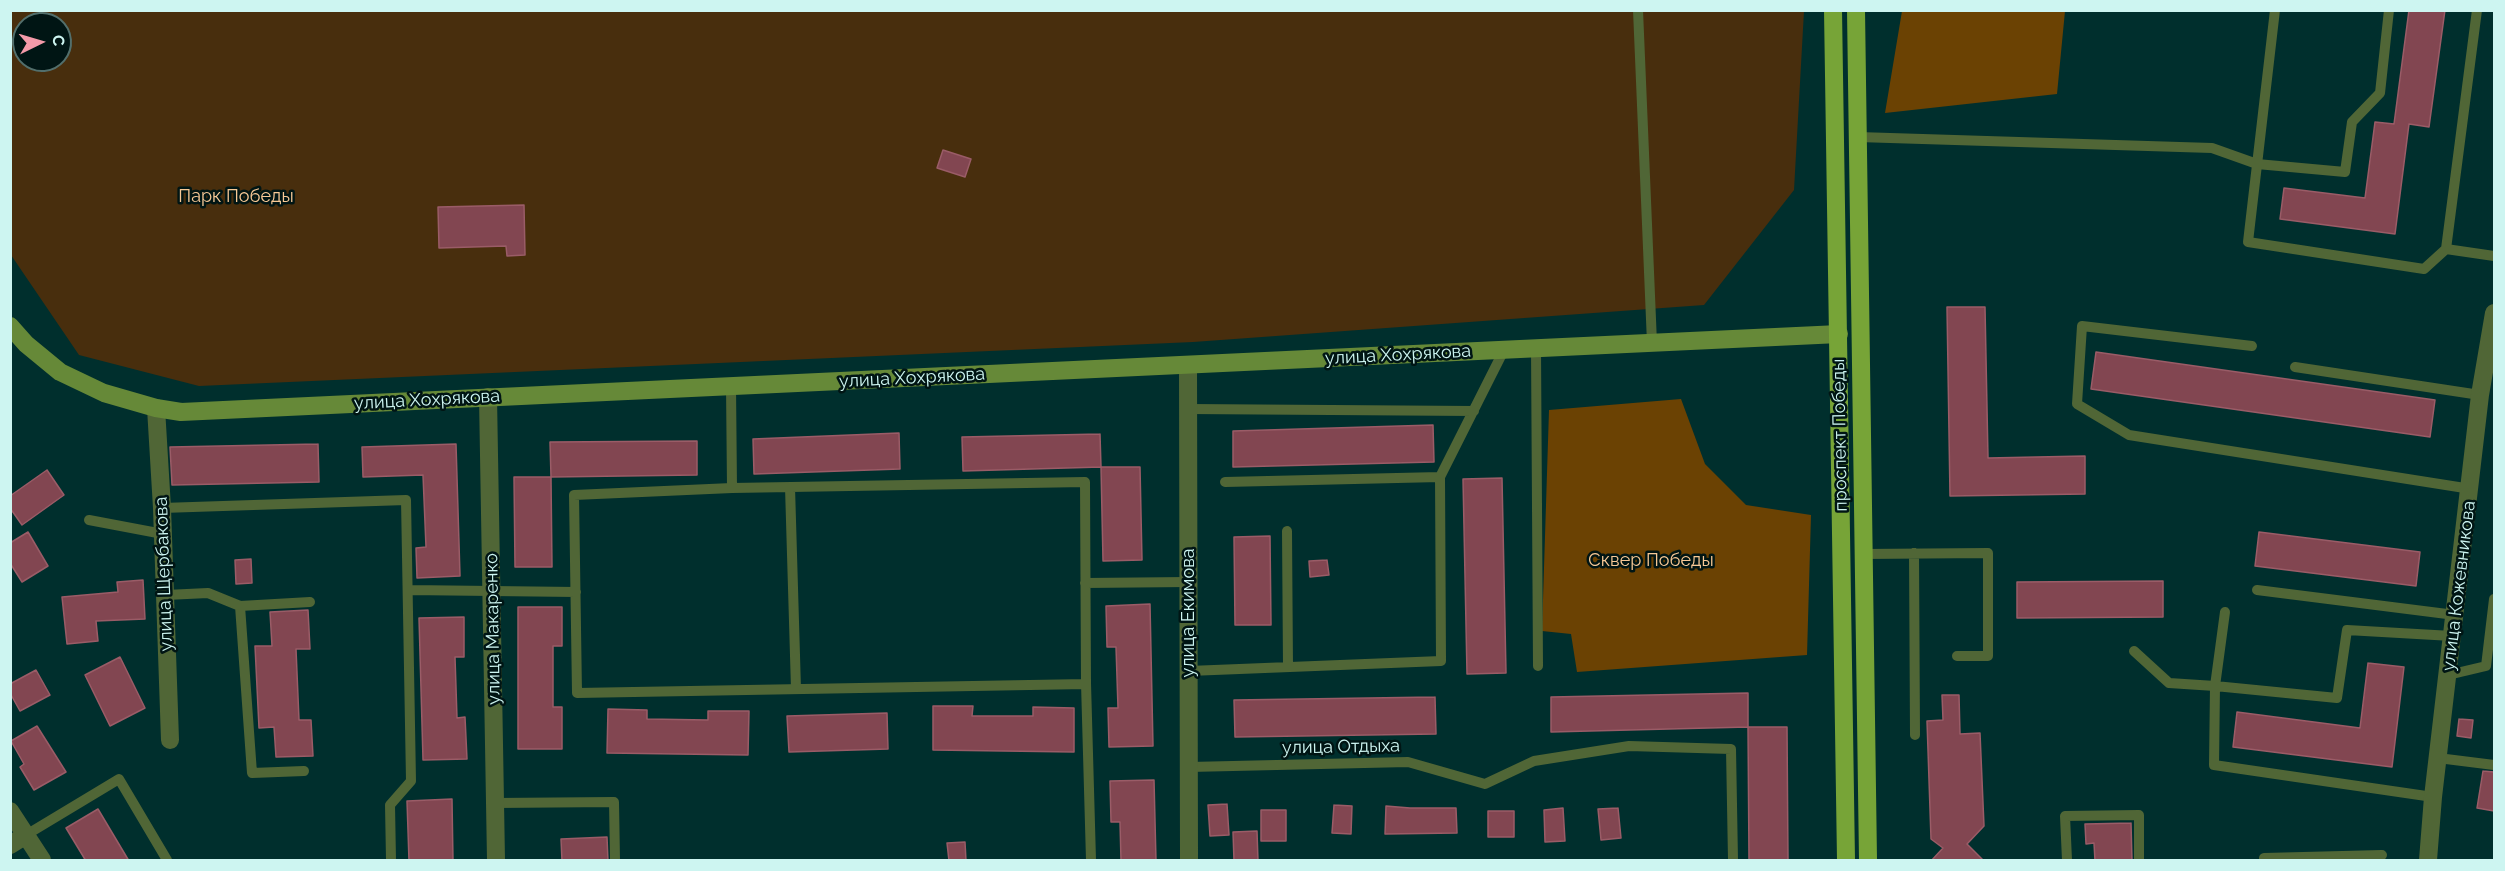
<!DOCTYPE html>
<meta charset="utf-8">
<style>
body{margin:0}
#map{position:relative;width:2505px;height:871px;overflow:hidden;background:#002f2d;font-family:Raleway,sans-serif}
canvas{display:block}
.frame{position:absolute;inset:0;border:12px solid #cdf5f1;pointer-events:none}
.north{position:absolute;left:12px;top:12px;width:60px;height:60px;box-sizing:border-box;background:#001514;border:2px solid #526f6c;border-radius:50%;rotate:85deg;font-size:16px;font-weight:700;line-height:24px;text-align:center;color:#cdf5f1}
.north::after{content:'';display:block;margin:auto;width:21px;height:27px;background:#f39aa9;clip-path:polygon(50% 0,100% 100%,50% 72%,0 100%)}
</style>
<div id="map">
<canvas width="2505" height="871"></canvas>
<div class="frame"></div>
<div class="north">С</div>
</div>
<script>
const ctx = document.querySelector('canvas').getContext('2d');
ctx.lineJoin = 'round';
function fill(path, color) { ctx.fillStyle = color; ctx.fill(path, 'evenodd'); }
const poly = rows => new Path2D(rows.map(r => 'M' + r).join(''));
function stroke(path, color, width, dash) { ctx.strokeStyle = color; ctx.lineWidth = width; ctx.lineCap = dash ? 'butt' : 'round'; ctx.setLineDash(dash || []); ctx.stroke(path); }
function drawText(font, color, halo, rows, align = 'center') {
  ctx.font = font + ' Raleway,sans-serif'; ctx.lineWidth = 5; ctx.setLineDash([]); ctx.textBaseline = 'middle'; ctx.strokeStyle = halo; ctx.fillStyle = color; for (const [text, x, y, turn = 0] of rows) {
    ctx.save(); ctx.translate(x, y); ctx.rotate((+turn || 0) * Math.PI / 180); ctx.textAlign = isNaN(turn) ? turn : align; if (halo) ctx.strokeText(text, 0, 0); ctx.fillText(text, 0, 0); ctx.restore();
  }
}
const green = poly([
 [10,11,1804,11,1794,190,1704,305,1193,342,199,386,79,355,11,255],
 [24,24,60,24,60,60,24,60]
]);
const forest = poly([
 [1902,11,2065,11,2057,94,1885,113],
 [1681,399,1705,464,1746,505,1811,515,1807,655,1577,672,1571,634,1542,631,1549,410]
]);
const building = poly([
 [2409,10,2445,10,2429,127,2409,124,2395,234,2280,219,2284,188,2365,198,2375,122,2394,124,2409,10],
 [943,150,971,159,965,177,937,168,943,150],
 [524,205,525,255,507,256,506,246,439,248,438,207,524,205],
 [1947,307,1985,307,1988,458,2085,456,2085,494,1950,496,1947,307],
 [2096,352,2435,400,2430,437,2091,389,2096,352],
 [1433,425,1434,462,1233,467,1233,431,1433,425],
 [899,433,900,469,754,474,753,439,899,433],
 [1100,434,1101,467,963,471,962,437,1100,434],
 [697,441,697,475,551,477,550,442,697,441],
 [318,444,319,482,172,485,170,447,318,444],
 [456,444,460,576,417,578,416,548,426,547,423,475,363,477,362,447,456,444],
 [1101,467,1140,467,1142,560,1103,561,1101,467],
 [47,470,64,495,22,525,10,508,10,496,47,470],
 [514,477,551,477,552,567,515,567,514,477],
 [1502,478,1506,673,1467,674,1463,479,1502,478],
 [28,532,48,566,22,582,10,563,10,543,28,532],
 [2259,532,2420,552,2416,586,2255,566,2259,532],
 [1270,536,1271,625,1235,625,1234,537,1270,536],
 [251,559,252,583,236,584,235,560,251,559],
 [1327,560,1329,575,1310,577,1309,561,1327,560],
 [143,580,145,619,96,621,98,641,67,644,62,597,118,592,117,582,143,580],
 [2163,581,2163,617,2017,618,2017,582,2163,581],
 [1150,604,1153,746,1109,747,1108,708,1118,708,1116,647,1107,647,1106,606,1150,604],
 [518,607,562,607,562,646,553,646,553,707,562,707,562,749,518,749,518,607],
 [308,610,310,649,296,649,299,720,311,720,313,756,276,757,274,727,259,728,255,646,272,646,270,612,308,610],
 [464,617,464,657,455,657,457,718,465,717,467,759,423,760,419,618,464,617],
 [120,657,145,708,110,726,85,675,120,657],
 [2368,663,2404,667,2392,767,2233,747,2237,712,2360,728,2368,663],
 [36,670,50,695,20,711,10,693,10,684,36,670],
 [1748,693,1748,727,1551,732,1551,697,1748,693],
 [1942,695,1959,695,1960,734,1980,733,1984,826,1967,844,1984,861,1931,861,1943,848,1931,839,1927,721,1943,720,1942,695],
 [1435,697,1436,734,1235,737,1234,700,1435,697],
 [933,706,973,706,972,716,1033,716,1033,707,1074,708,1074,752,933,750,933,706],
 [608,709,647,710,647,719,708,720,708,711,749,711,748,755,607,753,608,709],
 [887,713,888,749,789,752,787,716,887,713],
 [2459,719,2473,720,2471,738,2457,736,2459,719],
 [37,726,66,772,34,790,20,767,24,764,11,741,37,726],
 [1748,727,1787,727,1788,861,1749,861,1748,727],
 [2483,771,2494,772,2494,811,2477,808,2483,771],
 [1154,780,1156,861,1121,861,1120,822,1111,822,1110,781,1154,780],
 [452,799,453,861,409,861,407,801,452,799],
 [1227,804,1229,835,1210,836,1208,805,1227,804],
 [1334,805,1352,806,1351,834,1332,833,1334,805],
 [1386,806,1410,808,1456,808,1457,833,1385,834,1386,806],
 [1563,808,1565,841,1545,842,1544,810,1563,808],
 [1618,808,1621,838,1601,840,1598,809,1618,808],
 [98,809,129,861,86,861,66,828,98,809],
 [1261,810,1286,810,1286,841,1261,841,1261,810],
 [1488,811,1514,811,1514,837,1488,837,1488,811],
 [2131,823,2132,861,2095,861,2094,843,2086,844,2085,824,2131,823],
 [1257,831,1258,861,1234,861,1233,832,1257,831],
 [607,837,608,861,562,861,561,839,607,837],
 [965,842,966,861,949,861,947,843,965,842]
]);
const lane = poly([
 [1638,10,1652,343],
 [2275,10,2248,242,2424,269,2446,249,2494,256],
 [1858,137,2212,148,2257,164,2345,172,2352,122,2380,93,2389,10],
 [2446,249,2477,10],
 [2252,346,2082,326,2077,404,2129,435,2471,489],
 [1536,348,1538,666],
 [2295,367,2480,395],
 [731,386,732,488,1085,482,1086,684,577,693,574,495,732,488],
 [1188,409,1474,411],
 [1440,477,1504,350],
 [790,487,796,689],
 [162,508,406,500,411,781,390,805,391,860],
 [89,520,163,534],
 [1287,531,1288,667],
 [1914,553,1915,735],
 [1863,554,1988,553,1988,656,1957,656],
 [1085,583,1188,582],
 [408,590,576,592],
 [2257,590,2455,615],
 [166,595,208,593,240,606,310,602],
 [240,606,252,773,304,771],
 [2134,651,2169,683,2215,686,2225,612],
 [1189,671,1441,661,1440,477,1225,482],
 [2448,675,2486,666,2494,599],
 [1086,683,1091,860],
 [2438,758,2494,765],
 [1189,767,1408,762,1485,784,1534,761,1629,746,1731,749,1733,860],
 [2433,797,2214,765,2215,686,2337,698,2347,630,2452,636],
 [495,803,614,802,615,860],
 [26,835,119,779,167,860],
 [2067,860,2065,816,2139,815,2139,860],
 [2264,860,2264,858,2382,855]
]);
const street = poly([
 [1188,365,1189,860],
 [488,397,496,860],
 [156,408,162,508,170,740],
 [10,811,42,860],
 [10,845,26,835],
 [2428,860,2433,797,2480,395,2494,313]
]);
const secondary = poly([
 [10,326,26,344,60,372,104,393,156,408,181,412,1839,334]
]);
const primary = poly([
 [1833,10,1846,860],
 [1856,10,1868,860]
]);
const parkNames = [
 ["Парк Победы",236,197],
 ["Сквер Победы",1651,561]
];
const streetNames = [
 ["улица Хохрякова",1398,355,-3],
 ["улица Хохрякова",912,378,-3],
 ["улица Хохрякова",427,400,-3],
 ["проспект Победы",1840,435,-91],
 ["улица Щербакова",164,574,-92],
 ["улица Кожевникова",2459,586,-83],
 ["улица Екимова",1189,613,-90],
 ["улица Макаренко",493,629,-91],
 ["улица Отдыха",1341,747,-1]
];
fill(green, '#482e0d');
fill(forest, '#6b4203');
fill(building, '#824651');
stroke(building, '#9a5c67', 1.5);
stroke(lane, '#506636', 10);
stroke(street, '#506636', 18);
stroke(secondary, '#668938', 18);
stroke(primary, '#77a437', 18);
drawText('18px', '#f8c996', '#001514', parkNames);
drawText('18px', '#cdf5f1', '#001514', streetNames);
</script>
